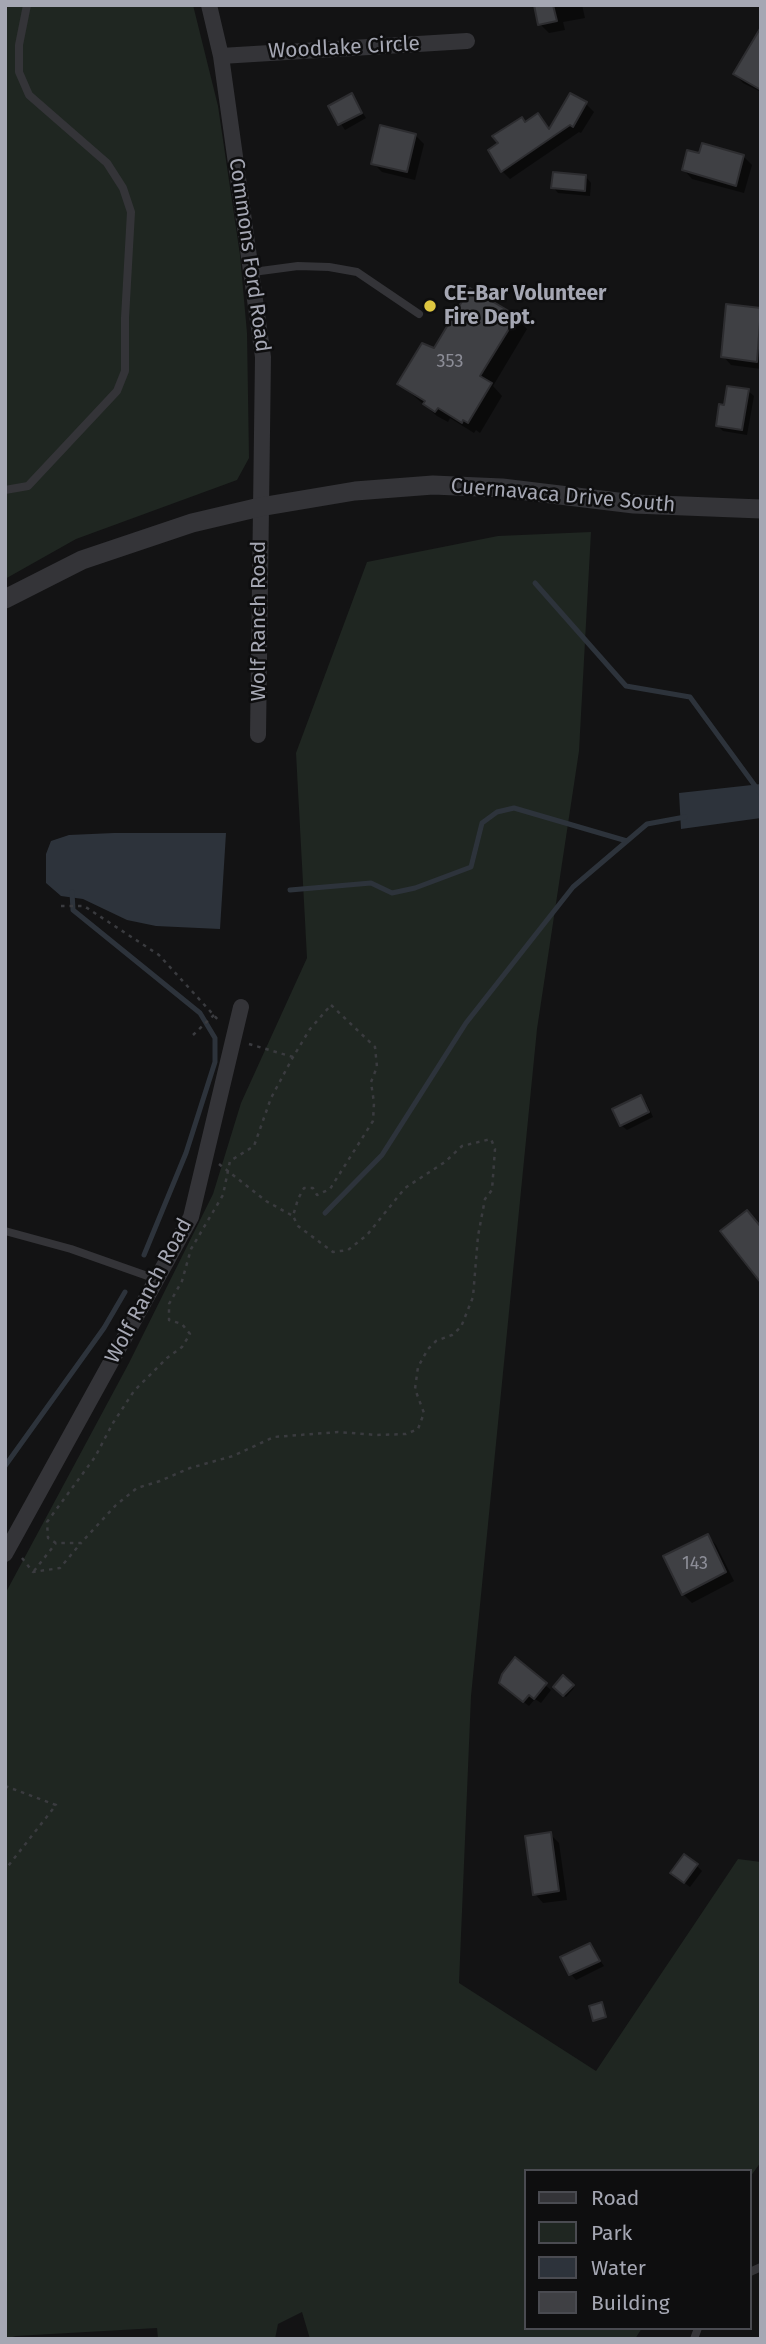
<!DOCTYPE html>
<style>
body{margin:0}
#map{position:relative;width:766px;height:2344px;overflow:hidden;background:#131314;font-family:"Fira Sans",sans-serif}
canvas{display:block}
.frame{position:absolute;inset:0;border:7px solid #a5a7b3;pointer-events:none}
.legend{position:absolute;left:524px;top:2169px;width:228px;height:161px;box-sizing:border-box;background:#0e0e0f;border:2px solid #4a4b51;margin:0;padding:9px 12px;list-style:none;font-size:21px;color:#a5a7b3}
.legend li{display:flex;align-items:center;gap:14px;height:35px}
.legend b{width:35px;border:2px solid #4a4b51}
</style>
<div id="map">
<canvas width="766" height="2344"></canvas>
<div class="frame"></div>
<ul class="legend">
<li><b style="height:9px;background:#343438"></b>Road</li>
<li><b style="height:19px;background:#1f2621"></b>Park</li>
<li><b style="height:19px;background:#2d333b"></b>Water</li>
<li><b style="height:19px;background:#3f4044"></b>Building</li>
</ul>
</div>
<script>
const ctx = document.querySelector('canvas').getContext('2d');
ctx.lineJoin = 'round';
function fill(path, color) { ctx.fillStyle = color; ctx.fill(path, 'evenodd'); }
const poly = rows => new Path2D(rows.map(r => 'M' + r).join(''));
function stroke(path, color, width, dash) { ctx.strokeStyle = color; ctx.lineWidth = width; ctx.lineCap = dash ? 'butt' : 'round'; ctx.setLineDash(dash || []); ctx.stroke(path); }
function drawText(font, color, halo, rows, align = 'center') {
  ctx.font = font + ' "Fira Sans",sans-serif'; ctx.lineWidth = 5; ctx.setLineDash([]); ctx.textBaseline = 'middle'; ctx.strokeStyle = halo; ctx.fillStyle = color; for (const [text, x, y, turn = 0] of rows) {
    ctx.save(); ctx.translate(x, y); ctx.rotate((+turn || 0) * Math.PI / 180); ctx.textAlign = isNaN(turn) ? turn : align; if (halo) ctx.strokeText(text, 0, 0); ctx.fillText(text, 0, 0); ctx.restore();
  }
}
const green = poly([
 [5,5,193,5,218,106,240,255,247,333,249,458,237,480,76,539,5,579],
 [591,532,579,751,537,1029,471,1696,459,1983,596,2071,738,1859,761,1862,761,2162,750,2177,750,2171,526,2171,526,2328,642,2328,635,2339,310,2339,302,2312,278,2324,275,2339,158,2339,157,2328,16,2336,5,2339,5,1594,129,1363,213,1194,241,1103,307,958,296,753,367,562,498,536]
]);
const water = poly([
 [761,784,761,818,681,829,679,793],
 [114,833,226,833,220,929,156,926,127,920,83,899,61,896,46,883,46,854,51,841,69,835]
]);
const shadow = poly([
 [536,5,582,5,585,18,563,22,565,30,549,33,540,24],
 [761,31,761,92,743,83,735,74],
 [351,95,366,118,345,130,330,107],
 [586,104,594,112,581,133,579,132,510,179,502,171,525,124,538,115,550,130],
 [415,135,424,144,415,180,382,172,373,163],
 [700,155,743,156,752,165,744,193,692,179,684,170],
 [586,177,591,183,590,196,558,193,553,187],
 [761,310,761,369,731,365,723,356],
 [516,317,527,329,493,386,502,396,480,433,476,430,474,433,450,418,448,422,437,416,399,383,435,350],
 [748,391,754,396,747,435,723,431,718,426,726,407],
 [641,1097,646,1102,653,1117,627,1130,621,1125],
 [708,1536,716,1545,734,1581,692,1603,683,1594,665,1557],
 [515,1660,551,1690,541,1703,535,1699,529,1706,506,1688],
 [563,1678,574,1688,566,1697,555,1687],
 [550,1834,559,1843,567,1900,543,1903,535,1894],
 [696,1865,702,1871,690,1887,672,1873],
 [589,1945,604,1966,576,1980,571,1974]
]);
const stream = poly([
 [535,583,626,686,690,697,761,794],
 [290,890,371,883,392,893,415,888,471,867,482,823,497,812,514,808,627,841],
 [72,892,73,910,200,1013,215,1038,215,1062,186,1153,144,1255],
 [325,1213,382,1155,466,1023,573,887,647,824,685,817],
 [5,1466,104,1328,125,1292]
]);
const building = poly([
 [534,5,553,5,557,21,538,25,534,5],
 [761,27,761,90,733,74,761,27],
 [352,93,362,113,338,125,328,106,352,93],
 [570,93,587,102,573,127,570,125,501,172,488,150,498,143,492,136,522,117,525,122,538,113,549,129,570,93],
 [380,125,416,134,407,172,371,164,380,125],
 [702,143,744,155,736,186,682,170,687,150,699,153,702,143],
 [553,172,586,175,585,191,551,188,553,172],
 [470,288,517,316,480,376,492,383,468,423,463,420,462,423,438,408,435,412,423,404,425,401,397,384,422,343,434,348,470,288],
 [726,304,761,308,757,362,721,357,726,304],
 [727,386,749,389,742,430,716,426,719,404,724,405,727,386],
 [641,1095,649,1112,620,1126,612,1109,641,1095],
 [747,1210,761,1227,761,1283,720,1231,747,1210],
 [708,1534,726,1572,682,1595,663,1556,708,1534],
 [515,1657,547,1683,534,1699,529,1695,523,1702,499,1683,502,1674,515,1657],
 [563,1675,574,1685,563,1696,553,1687,563,1675],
 [551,1832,559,1891,533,1895,525,1836,551,1832],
 [684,1854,698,1864,684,1883,670,1873,684,1854],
 [590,1943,600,1961,569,1975,560,1957,590,1943],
 [602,2002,606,2017,593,2021,589,2006,602,2002]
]);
const path = poly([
 [61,906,84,906,159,955,220,1022],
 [331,1005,375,1047,377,1067,371,1082,374,1103,373,1121,330,1189,317,1195,313,1188,304,1188,298,1199,293,1216,298,1226,333,1252,348,1250,367,1235,405,1188,445,1162,462,1146,491,1139,495,1149,492,1190,485,1199,478,1236,473,1297,461,1327,452,1335,436,1341,428,1349,418,1367,415,1389,424,1413,418,1429,406,1434,377,1435,338,1432,274,1437,233,1456,190,1468,160,1481,137,1488,116,1505,81,1543,56,1543,48,1538,47,1522,95,1457,113,1423,134,1391,167,1358,182,1347,190,1334,182,1324,169,1320,169,1304,182,1281,191,1249,223,1195,230,1161,254,1146,271,1098,293,1057,310,1029,331,1005],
 [193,1035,215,1014],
 [249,1044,293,1057],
 [219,1164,266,1201,293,1216],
 [22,1558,33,1572,60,1568,81,1543],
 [34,1571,56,1543],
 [5,1786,56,1805,5,1870]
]);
const service = poly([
 [253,272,298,266,329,267,357,272,419,314],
 [5,490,28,486,117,391,125,371,125,318,131,212,123,188,107,163,29,95,19,72,19,45,27,5],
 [5,1231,71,1249,156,1279],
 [750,2272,761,2267],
 [694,2339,698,2328]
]);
const minor = poly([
 [209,5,221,56,263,357,258,735],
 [221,56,467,41],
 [5,1554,191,1217,241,1007]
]);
const tertiary = poly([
 [5,599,82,560,192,523,260,507,355,491,433,485,502,488,634,504,761,509]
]);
const markers = [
 [430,306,7,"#dec640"]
];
const numberNames = [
 ["353",450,362],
 ["143",695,1564]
];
const streetNames = [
 ["Woodlake Circle",344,48,-3],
 ["Commons Ford Road",249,255,82],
 ["Cuernavaca Drive South",563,496,5],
 ["Wolf Ranch Road",259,621,-90],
 ["Wolf Ranch Road",149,1291,-62]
];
const poiNames = [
 ["CE-Bar Volunteer",444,294],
 ["Fire Dept.",444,318]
];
fill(green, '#1f2621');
fill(water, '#2d333b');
fill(shadow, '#0007');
stroke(stream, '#2d333b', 5);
fill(building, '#3f4044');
stroke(building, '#2d2d30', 2);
stroke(path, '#3a3b3f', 2.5, [3.5, 5]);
stroke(service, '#343438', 8);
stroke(minor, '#343438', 16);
stroke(tertiary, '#343438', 19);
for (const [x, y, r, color] of markers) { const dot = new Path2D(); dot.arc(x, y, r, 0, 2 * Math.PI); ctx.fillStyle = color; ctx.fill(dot); stroke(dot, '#0e0e0f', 2.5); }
drawText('18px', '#8c8d97', null, numberNames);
drawText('21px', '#a5a7b3', '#0e0e0f', streetNames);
drawText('bold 21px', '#a5a7b3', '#0e0e0f', poiNames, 'left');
</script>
